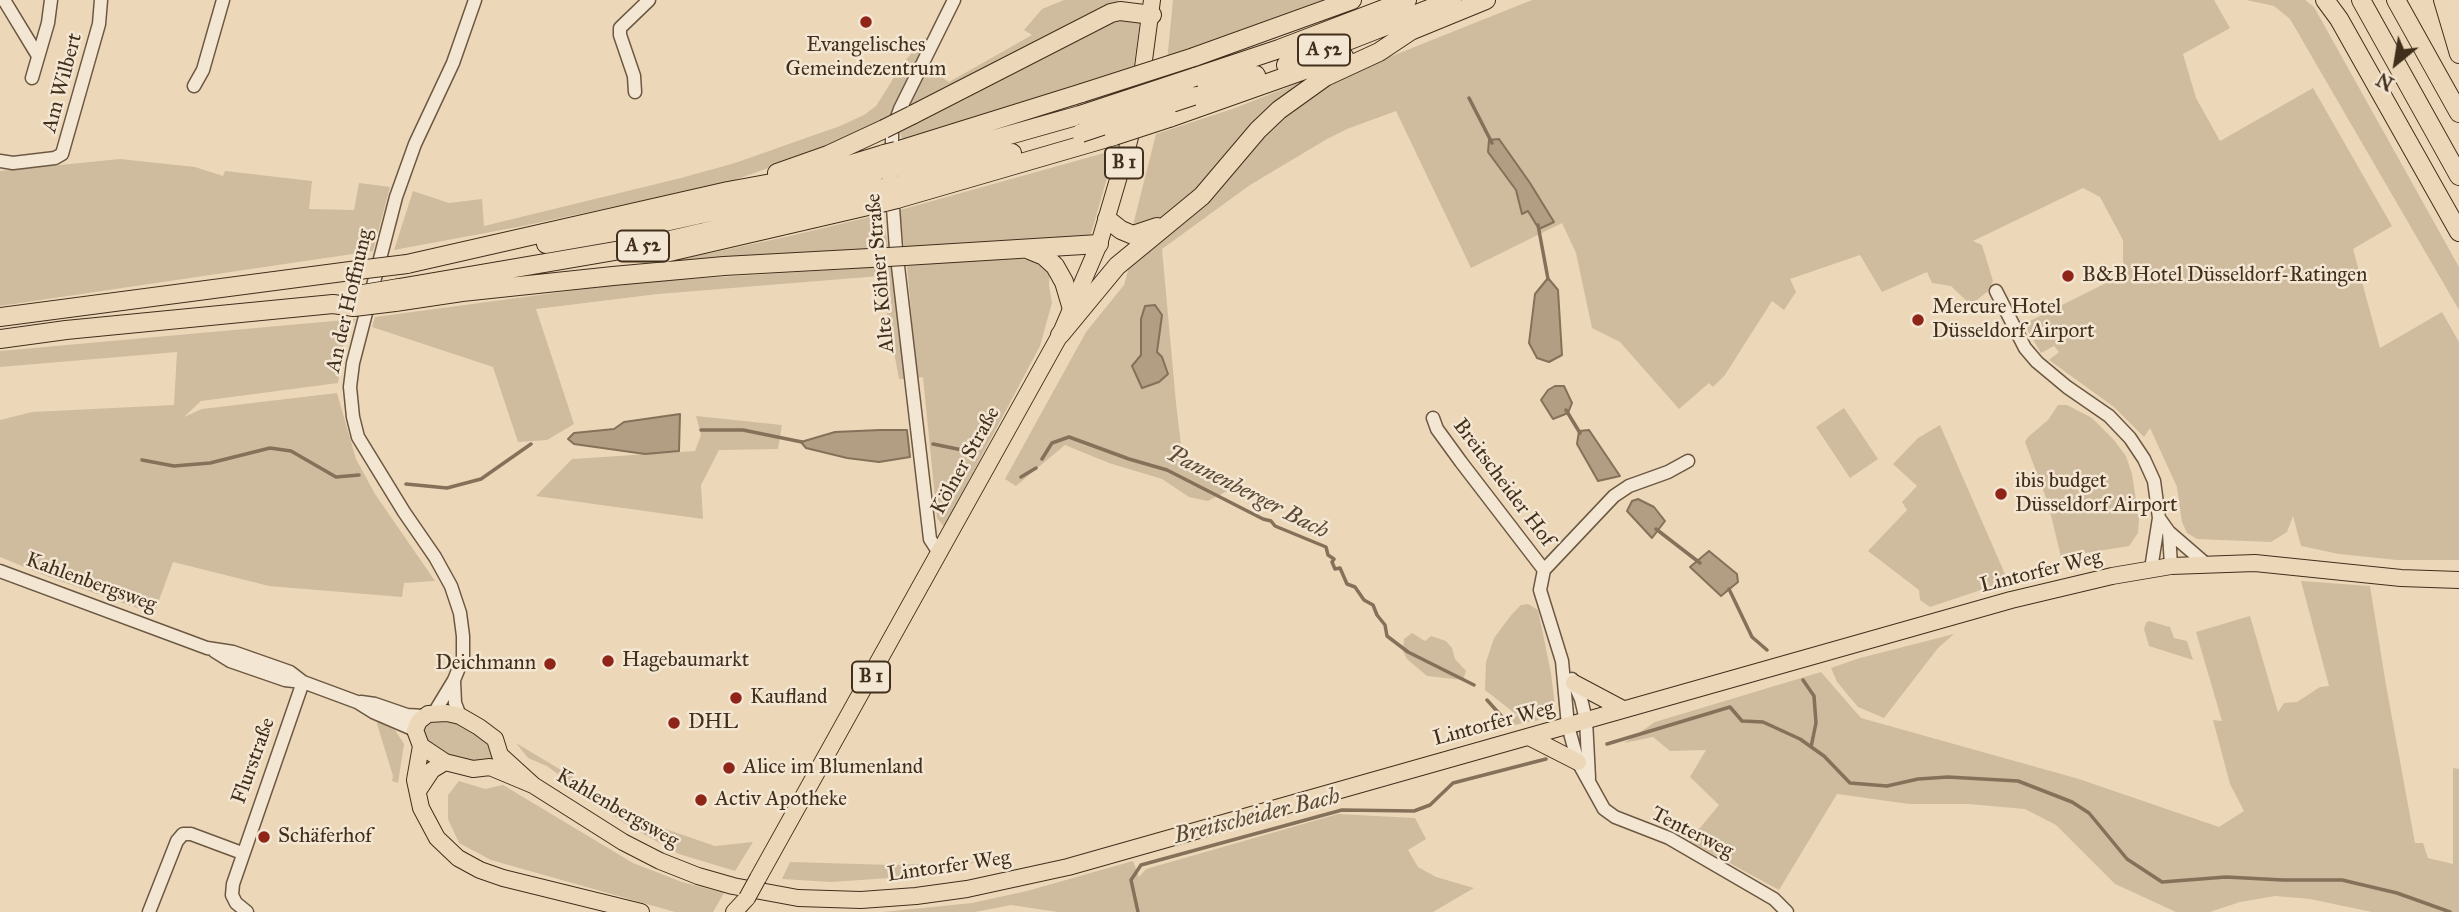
<!DOCTYPE html>
<meta charset="utf-8">
<style>
body{margin:0}
#map{position:relative;width:2459px;height:912px;overflow:hidden;background:#ecd8b9;font-family:"IM FELL Great Primer",serif}
canvas{display:block}
.north{position:absolute;left:2361px;top:28px;width:70px;height:70px;-webkit-text-stroke:5px #f3e6d2;paint-order:stroke;rotate:210deg;font-size:19px;font-weight:700;line-height:28px;text-align:center;color:#412e1b}
.north::after{content:'';display:block;margin:auto;width:24px;height:32px;background:#412e1b;clip-path:polygon(50% 0,100% 100%,50% 72%,0 100%)}
</style>
<div id="map">
<canvas width="2459" height="912"></canvas>
<div class="north">N</div>
</div>
<script>
const ctx = document.querySelector('canvas').getContext('2d');
ctx.lineJoin = 'round';
function fill(path, color) { ctx.fillStyle = color; ctx.fill(path, 'evenodd'); }
const poly = rows => new Path2D(rows.map(r => 'M' + r).join(''));
function stroke(path, color, width, dash) { ctx.strokeStyle = color; ctx.lineWidth = width; ctx.lineCap = dash ? 'butt' : 'round'; ctx.setLineDash(dash || []); ctx.stroke(path); }
function drawText(font, color, halo, rows, align = 'center') {
  ctx.font = font + ' "IM FELL Great Primer",serif'; ctx.lineWidth = 5; ctx.setLineDash([]); ctx.textBaseline = 'middle'; ctx.strokeStyle = halo; ctx.fillStyle = color; for (const [text, x, y, turn = 0] of rows) {
    ctx.save(); ctx.translate(x, y); ctx.rotate((+turn || 0) * Math.PI / 180); ctx.textAlign = isNaN(turn) ? turn : align; if (halo) ctx.strokeText(text, 0, 0); ctx.fillText(text, 0, 0); ctx.restore();
  }
}
const green = poly([
 [1064,0,1119,0,908,109,925,73,932,71,949,82,1032,35,1024,30,1042,9],
 [1173,0,1334,0,1167,61],
 [1532,0,2214,0,2230,28,2183,54,2196,98,2220,141,2313,88,2392,226,2353,249,2380,348,2442,312,2459,342,2459,560,2397,560,2339,554,2301,546,2293,516,2287,532,2271,542,2197,539,2187,533,2182,522,2177,487,2150,428,2144,437,2114,407,2049,360,2059,352,2054,346,2041,353,2024,324,2128,272,2123,262,2123,240,2100,197,2083,188,1973,241,1982,245,1993,281,1988,291,1971,305,1951,286,1932,283,1927,272,1882,292,1860,255,1790,279,1796,292,1784,310,1772,301,1725,375,1713,387,1709,383,1679,409,1620,342,1592,328,1576,253,1562,223,1471,268,1396,111,1347,129,1327,139,1250,185,1162,249,1176,403,1181,445,1187,467,1231,489,1208,501,1189,497,1162,479,1109,463,1065,445,1016,486,1005,479,1086,332,1124,285,1131,260,1298,102,1347,74],
 [2246,0,2305,0,2314,7,2459,267,2459,310,2290,19,2274,6],
 [1116,19,1140,22,1133,71,902,141,900,131],
 [926,37,928,42,891,116,830,146,729,182,523,226,394,250,413,191,449,203,482,199,484,226,681,178,735,163,840,126,864,115,876,106,903,63],
 [1301,82,1302,84,1186,203,1153,224,1132,229,1156,134,1235,108],
 [1115,150,1089,241,904,248,900,210],
 [120,159,195,167,223,176,225,171,312,181,309,209,354,210,359,183,390,187,373,251,0,306,0,171],
 [882,214,889,250,649,266,790,236],
 [1011,257,1028,260,1050,268,1049,285,1052,303,1040,346,944,527,937,518,923,377,917,378,907,266],
 [893,266,906,379,899,379,880,276,658,294,536,309,574,424,547,440,518,442,493,367,372,327,375,317,629,283],
 [356,319,345,334,338,383,201,401,184,417,202,409,337,393,356,459,375,494,435,581,404,583,402,597,269,586,173,562,154,614,49,577,0,557,0,420,32,412,174,405,177,352,0,367,0,351],
 [2058,405,2067,405,2092,418,2114,440,2126,456,2132,474,2139,519,2138,533,2129,546,2061,557,2048,503,2025,442,2028,437,2048,420],
 [1844,408,1878,459,1850,478,1816,427],
 [696,416,782,425,778,449,719,450,701,485,703,519,536,496,572,459,695,451,701,435],
 [1940,425,2008,581,1930,607,1920,600,1919,590,1868,551,1907,510,1902,502,1917,486,1893,464,1918,438],
 [2301,581,2370,586,2386,685,2415,843,2423,843,2428,858,2453,864,2453,768,2459,769,2459,912,2372,912,2310,899,2275,896,2240,902,2210,912,2176,912,2115,884,2056,825,2025,809,1968,804,1909,804,1837,794,1779,890,1689,841,1719,805,1690,777,1706,750,1670,751,1653,737,1624,743,1655,722,1821,672,1861,718,2079,779,2219,827,2244,811,2230,784,2213,720,2222,721,2196,632,2250,616,2278,712,2284,703,2297,702,2320,687,2329,686],
 [1528,604,1538,610,1551,673,1555,706,1539,720,1509,726,1517,715,1485,690,1486,662,1494,638,1512,614,1521,605],
 [2149,621,2170,627,2174,638,2187,641,2193,660,2149,646,2144,629,2146,623],
 [1412,633,1425,641,1431,636,1446,641,1452,648,1455,659,1466,671,1463,680,1427,676,1407,659,1403,651,1404,639],
 [1954,634,1938,648,1884,718,1858,707,1837,682,1831,668,1860,658],
 [447,719,470,728,491,744,495,757,492,761,483,763,458,760,427,745,422,731,427,725,432,720],
 [378,720,395,730,404,744,398,783,392,781,393,776,377,724],
 [516,743,651,824,715,846,753,842,735,871,679,854,624,823,547,766,528,758],
 [459,781,485,789,503,785,633,863,682,882,724,893,713,912,675,912,491,860,459,843,448,819,448,795],
 [1338,814,1415,818,1426,839,1408,850,1418,867,1436,877,1474,888,1433,912,1058,912,1011,905,975,912,883,912,972,903,1027,891,1133,861,1139,877,1146,869],
 [790,862,893,865,978,862,905,877,831,882,782,879]
]);
const water = poly([
 [1499,139,1530,183,1554,222,1539,229,1528,211,1522,214,1516,190,1488,152,1489,140,1499,139],
 [1548,278,1558,290,1562,355,1549,362,1537,358,1529,343,1535,294,1548,278],
 [1155,305,1162,315,1157,352,1162,357,1168,374,1159,382,1142,388,1132,366,1141,355,1141,319,1145,306,1155,305],
 [1555,386,1564,386,1572,403,1568,413,1553,419,1541,400,1548,390,1555,386],
 [680,414,679,451,645,454,574,444,568,439,574,433,614,429,624,422,680,414],
 [880,430,907,430,910,457,879,462,847,458,806,448,801,442,835,432,880,430],
 [1589,430,1620,476,1598,481,1577,444,1579,431,1589,430],
 [1638,499,1654,507,1665,521,1652,538,1627,511,1632,501,1638,499],
 [1709,551,1737,574,1738,582,1721,596,1690,567,1709,551]
]);
const stream = poly([
 [1469,98,1492,143],
 [1538,225,1548,279],
 [1566,410,1580,433],
 [701,430,743,430,802,442],
 [933,444,972,452],
 [1042,459,1052,443,1069,437,1129,459,1167,470,1263,519,1271,521,1275,526,1326,547,1328,555,1334,559,1332,562,1335,569,1340,568,1347,584,1355,587,1364,600,1373,605,1377,615,1385,625,1387,636,1408,652,1474,685],
 [142,460,174,466,210,463,270,448,291,451,336,477,359,475],
 [1021,477,1036,468],
 [406,484,447,488,481,479,531,444],
 [1656,529,1700,563],
 [1729,589,1752,637,1767,650],
 [1803,680,1814,696,1816,723,1811,747],
 [1487,700,1504,719],
 [1607,744,1730,707,1742,721,1763,722,1800,739,1824,756,1850,783,1887,786,1918,779,1948,777,2018,781,2072,802,2089,813,2127,859,2162,882,2226,877,2283,880,2342,880,2397,893,2450,912],
 [1138,912,1131,880,1141,865,1342,810,1414,811,1430,805,1453,783,1546,759]
]);
const minor = poly([
 [4,0,38,56],
 [32,78,48,23,51,0],
 [194,86,203,70,223,0],
 [635,92,634,76,620,35,620,28,649,0],
 [892,158,892,131,900,109,954,0],
 [0,161,13,163,55,158,62,154,99,24,101,0],
 [892,194,896,249,930,539,939,553],
 [1996,291,2025,348,2037,362,2067,387,2109,416,2130,438,2144,459,2154,481,2159,518,2151,569],
 [1433,418,1437,429,1461,462,1544,570,1540,590,1562,661,1568,726,1578,762,1604,809,1615,817,1669,838,1774,899,1787,912],
 [2159,518,2169,532,2171,566],
 [2169,532,2206,564],
 [1544,570,1614,496,1629,486,1668,472,1688,461],
 [0,571,207,648,233,652,290,672,303,682,357,702,373,712,415,730],
 [214,651,230,661,285,680,302,682],
 [1572,679,1581,699,1586,720,1589,778],
 [454,681,455,703,460,716],
 [361,702,375,704,407,715,424,716],
 [434,713,454,680,463,658,463,636,460,613,451,586,435,557,404,512,358,437,353,417,350,387,353,363,396,197,415,144,453,63,475,0],
 [149,912,177,841,183,834,191,834,242,853],
 [247,912,236,903,232,895,233,884,303,682]
]);
const major = poly([
 [1574,683,1623,709],
 [1529,737,1578,762],
 [421,746,415,780,421,808,437,838,458,858,480,870,503,878,641,912],
 [533,785,500,755,495,739,479,727,460,716,447,713,428,714,419,721,415,730,421,746,445,762,473,769,490,767,533,785,623,842,660,861,698,876,733,886,798,898,861,900,916,896,967,889,1068,867,2011,600,2112,576,2171,566,2255,563,2401,578,2459,580],
 [418,791,432,770,445,762],
 [758,878,1060,335,1099,244,1127,149,1138,105,1152,0],
 [734,912,747,898]
]);
const highway = poly([
 [2325,0,2339,19,2459,232],
 [2361,0,2459,176],
 [2396,0,2459,113],
 [2443,0,2459,54],
 [2457,0,2459,17],
 [1403,34,1486,0],
 [1194,57,1352,0],
 [1286,65,1452,0],
 [1195,77,1279,49,1407,0],
 [1193,96,1256,75],
 [912,115,1111,13,1120,11,1152,15],
 [1169,118,1344,56],
 [896,151,1082,93],
 [896,167,1080,115],
 [777,173,828,155,884,129],
 [898,185,1012,153],
 [897,199,1114,136],
 [1107,219,1121,230,1133,235,1157,227],
 [546,244,638,228,797,193,884,170],
 [1027,249,1044,256,1055,266,1064,282,1072,309],
 [665,253,885,202],
 [905,256,1099,244],
 [407,264,728,191,815,175,884,154],
 [399,288,644,246,803,209,883,188],
 [395,302,462,292,613,276,724,266,888,257],
 [0,317,358,270],
 [1060,335,1117,266,1202,196,1258,130,1279,110,1325,77,1379,52,1412,30],
 [0,339,66,330,333,304,354,307]
]);
const majorBridge = poly([
 [747,898,758,878]
]);
const highwayBridge = poly([
 [1082,93,1194,57],
 [1080,115,1195,77],
 [884,129,912,115],
 [1081,133,1193,96],
 [1114,136,1169,118],
 [884,154,896,151],
 [884,170,896,167],
 [883,188,898,185],
 [885,202,897,199],
 [888,257,905,256],
 [358,270,407,264],
 [357,295,399,288],
 [354,307,395,302]
]);
const markers = [
 [866,22,7,"#8f2418"],
 [2068,276,7,"#8f2418"],
 [1918,320,7,"#8f2418"],
 [2001,494,7,"#8f2418"],
 [608,661,7,"#8f2418"],
 [550,664,7,"#8f2418"],
 [736,698,7,"#8f2418"],
 [674,723,7,"#8f2418"],
 [729,768,7,"#8f2418"],
 [701,800,7,"#8f2418"],
 [264,837,7,"#8f2418"]
];
const shields = [
 [1324,50,52],
 [1124,163,38],
 [643,246,52],
 [871,677,38]
];
const shieldNames = [
 ["A 52",1324,50],
 ["B 1",1124,163],
 ["A 52",643,246],
 ["B 1",871,677]
];
const poiNames = [
 ["Evangelisches",866,46,"center"],
 ["Gemeindezentrum",866,70,"center"],
 ["B&B Hotel Düsseldorf-Ratingen",2082,276],
 ["Mercure Hotel",1932,308],
 ["Düsseldorf Airport",1932,332],
 ["ibis budget",2015,482],
 ["Düsseldorf Airport",2015,506],
 ["Hagebaumarkt",622,661],
 ["Deichmann",536,664,"right"],
 ["Kaufland",750,698],
 ["DHL",688,723],
 ["Alice im Blumenland",743,768],
 ["Activ Apotheke",715,800],
 ["Schäferhof",278,837]
];
const streetNames = [
 ["Am Wilbert",63,83,-75],
 ["Alte Kölner Straße",881,273,-95],
 ["An der Hoffnung",350,301,-77],
 ["Kölner Straße",966,461,-61],
 ["Breitscheider Hof",1503,483,53],
 ["Lintorfer Weg",2041,572,-14],
 ["Kahlenbergsweg",91,583,20],
 ["Lintorfer Weg",1494,724,-15],
 ["Flurstraße",254,761,-70],
 ["Kahlenbergsweg",617,809,30],
 ["Tenterweg",1692,833,27],
 ["Lintorfer Weg",949,867,-8]
];
const waterNames = [
 ["Pannenberger Bach",1247,493,27],
 ["Breitscheider Bach",1257,817,-14]
];
fill(green, '#cfbb9e');
fill(water, '#b29e83');
stroke(water, '#857159', 2);
stroke(stream, '#857159', 3.5);
stroke(minor, '#6c5842', 15);
stroke(major, '#412e1b', 18);
stroke(highway, '#412e1b', 20);
stroke(minor, '#f3e6d2', 12);
stroke(major, '#ecd8b9', 16);
stroke(highway, '#ecd8b9', 18);
stroke(majorBridge, '#412e1b', 18, []);
stroke(highwayBridge, '#412e1b', 20, []);
stroke(majorBridge, '#ecd8b9', 16);
stroke(highwayBridge, '#ecd8b9', 18);
for (const [x, y, r, color] of markers) { const dot = new Path2D(); dot.arc(x, y, r, 0, 2 * Math.PI); ctx.fillStyle = color; ctx.fill(dot); stroke(dot, '#f3e6d2', 2.5); }
for (const [x, y, w] of shields) { const box = new Path2D(); box.roundRect(x - w / 2, y - 15.5, w, 31, 5); ctx.fillStyle = '#f3e6d2'; ctx.fill(box); stroke(box, '#412e1b', 2); }
drawText('bold 19px', '#412e1b', null, shieldNames);
drawText('21px', '#412e1b', '#f3e6d2', poiNames, 'left');
drawText('21px', '#412e1b', '#f3e6d2', streetNames);
drawText('italic 23px', '#5d4a35', '#f3e6d2', waterNames);
</script>
